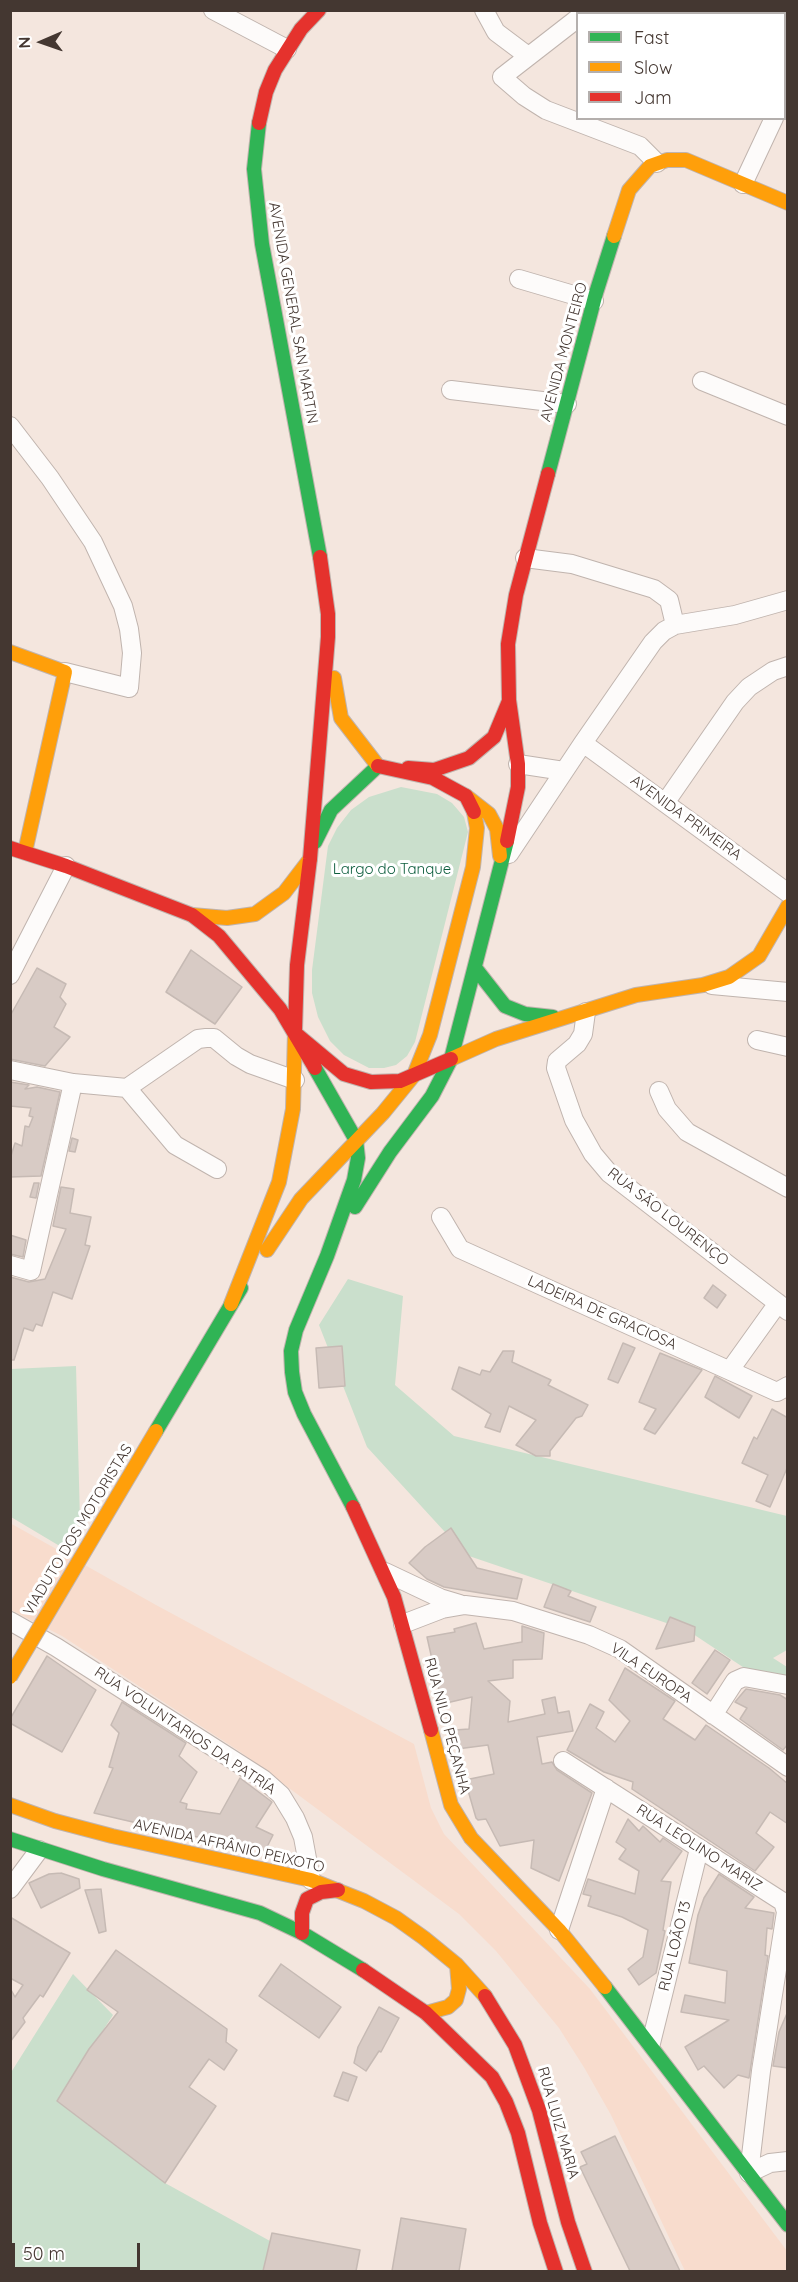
<!DOCTYPE html>
<meta charset="utf-8">
<style>
body{margin:0}
#map{position:relative;width:798px;height:2282px;overflow:hidden;background:#f4e6de;font-family:Quicksand,sans-serif}
canvas{display:block}
.frame{position:absolute;inset:0;border:12px solid #443731;pointer-events:none}
.legend{position:absolute;left:576px;top:12px;width:210px;height:108px;box-sizing:border-box;background:#fff;border:2px solid #b4afad;margin:0;padding:8px 10px;list-style:none;font-size:18px;color:#443731}
.legend li{display:flex;align-items:center;gap:12px;height:30px}
.legend b{width:30px;border:2px solid #b4afad}
.north{position:absolute;left:12px;top:12px;width:60px;height:60px;-webkit-text-stroke:4px #fff;paint-order:stroke;rotate:268deg;font-size:16px;font-weight:700;line-height:24px;text-align:center;color:#443731}
.north::after{content:'';display:block;margin:auto;width:21px;height:27px;background:#443731;clip-path:polygon(50% 0,100% 100%,50% 72%,0 100%)}
.scale{position:absolute;left:12px;top:2243px;width:128px;height:27px;box-sizing:border-box;border:3px solid #443731;border-top:0;padding-left:8px;font-size:18px;line-height:21px;white-space:nowrap;color:#443731;-webkit-text-stroke:4px #fff;paint-order:stroke}
</style>
<div id="map">
<canvas width="798" height="2282"></canvas>
<div class="frame"></div>
<ul class="legend">
<li><b style="height:8px;background:#30b455"></b>Fast</li>
<li><b style="height:8px;background:#ff9f0a"></b>Slow</li>
<li><b style="height:8px;background:#e5322d"></b>Jam</li>
</ul>
<div class="north">N</div>
<div class="scale">50 m</div>
</div>
<script>
const ctx = document.querySelector('canvas').getContext('2d');
ctx.lineJoin = 'round';
function fill(path, color) { ctx.fillStyle = color; ctx.fill(path, 'evenodd'); }
const poly = rows => new Path2D(rows.map(r => 'M' + r).join(''));
function stroke(path, color, width, dash) { ctx.strokeStyle = color; ctx.lineWidth = width; ctx.lineCap = dash ? 'butt' : 'round'; ctx.setLineDash(dash || []); ctx.stroke(path); }
function drawText(font, color, halo, rows, align = 'center') {
  ctx.font = font + ' Quicksand,sans-serif'; ctx.lineWidth = 6; ctx.setLineDash([]); ctx.textBaseline = 'middle'; ctx.strokeStyle = halo; ctx.fillStyle = color; for (const [text, x, y, turn = 0] of rows) {
    ctx.save(); ctx.translate(x, y); ctx.rotate((+turn || 0) * Math.PI / 180); ctx.textAlign = isNaN(turn) ? turn : align; if (halo) ctx.strokeText(text, 0, 0); ctx.fillText(text, 0, 0); ctx.restore();
  }
}
const built = poly([
 [10,1523,156,1605,414,1744,431,1808,444,1834,590,1989,787,2251,787,2271,685,2271,611,2115,585,2069,559,2028,496,1951,459,1914,239,1751,62,1636,11,1610]
]);
const green = poly([
 [401,787,437,794,452,803,464,817,468,832,415,1042,407,1056,396,1065,384,1068,369,1068,344,1055,330,1041,318,1017,312,993,312,970,328,846,337,828,351,810,369,797],
 [348,1279,403,1296,395,1385,454,1436,787,1516,787,1650,773,1658,787,1667,787,1693,764,1681,687,1630,466,1555,367,1447,319,1325],
 [76,1366,80,1521,63,1548,11,1517,11,1369],
 [73,1974,113,2015,57,2101,165,2183,270,2241,263,2271,11,2271,10,2074]
]);
const building = poly([
 [191,950,242,987,215,1024,166,992,191,950],
 [37,968,66,984,60,997,66,1004,54,1027,70,1037,45,1066,10,1059,10,1016,37,968],
 [10,1082,29,1085,25,1089,37,1087,60,1092,41,1176,10,1177,10,1159,15,1143,22,1146,25,1126,29,1127,33,1117,29,1116,31,1108,10,1106,10,1082],
 [72,1138,78,1140,75,1152,69,1151,72,1138],
 [34,1183,39,1183,36,1198,30,1197,34,1183],
 [61,1187,74,1189,70,1213,91,1217,85,1245,90,1246,72,1299,53,1292,42,1326,36,1324,33,1331,24,1328,14,1360,10,1360,10,1277,29,1282,45,1279,66,1229,53,1226,61,1187],
 [10,1235,26,1240,23,1257,10,1254,10,1235],
 [713,1285,726,1295,717,1308,704,1298,713,1285],
 [623,1343,635,1348,618,1383,608,1379,623,1343],
 [342,1346,345,1386,319,1388,316,1348,342,1346],
 [503,1351,514,1351,512,1362,551,1380,548,1385,588,1405,582,1416,576,1418,550,1451,550,1456,536,1456,516,1445,536,1420,509,1406,500,1432,485,1427,491,1414,452,1389,459,1367,480,1375,482,1370,490,1372,503,1351],
 [660,1353,702,1370,655,1434,644,1429,656,1409,639,1402,660,1353],
 [715,1376,752,1396,739,1418,705,1397,715,1376],
 [772,1409,788,1418,788,1466,770,1507,756,1501,768,1475,742,1463,754,1437,757,1439,772,1409],
 [451,1528,477,1568,522,1579,517,1599,444,1587,427,1579,409,1563,425,1547,451,1528],
 [553,1584,571,1591,568,1596,596,1607,590,1622,544,1607,553,1584],
 [670,1617,695,1627,694,1641,656,1649,670,1617],
 [476,1623,484,1649,522,1642,522,1626,544,1633,542,1659,513,1660,513,1678,488,1681,510,1701,508,1722,545,1714,542,1700,555,1697,558,1713,569,1711,573,1731,537,1737,542,1764,552,1762,557,1770,592,1793,559,1881,531,1868,534,1840,500,1846,486,1819,478,1820,476,1818,465,1780,494,1774,488,1745,457,1749,455,1730,469,1729,472,1697,442,1704,427,1637,455,1632,454,1629,476,1623],
 [715,1650,730,1660,707,1694,692,1683,715,1650],
 [47,1656,96,1690,62,1752,10,1723,10,1719,47,1656],
 [625,1668,675,1701,663,1719,695,1740,706,1725,769,1768,788,1784,788,1824,770,1812,756,1833,774,1847,755,1871,632,1789,633,1782,604,1772,567,1750,590,1704,604,1712,596,1728,615,1742,630,1721,609,1700,625,1668],
 [746,1689,780,1695,788,1700,788,1744,783,1750,740,1719,747,1708,735,1702,746,1689],
 [122,1702,186,1743,179,1756,197,1772,180,1802,187,1804,186,1809,220,1814,240,1778,272,1802,256,1827,273,1835,265,1851,250,1844,249,1849,94,1813,113,1768,109,1767,119,1733,111,1725,122,1702],
 [628,1819,639,1831,643,1826,660,1842,663,1838,682,1851,661,1881,671,1882,663,1930,665,1931,656,1973,639,1985,628,1969,643,1957,648,1930,622,1917,588,1906,591,1896,583,1894,588,1879,635,1894,639,1871,619,1859,626,1849,616,1842,628,1819],
 [61,1873,79,1879,80,1888,41,1908,29,1883,49,1874,61,1873],
 [719,1874,754,1897,745,1908,774,1913,772,1929,767,1928,765,1955,768,1956,749,2078,738,2075,724,2088,704,2066,698,2070,685,2047,729,2020,681,2012,685,1995,725,2003,727,1971,689,1963,698,1915,704,1898,719,1874],
 [101,1889,106,1931,99,1933,85,1890,101,1889],
 [10,1917,70,1953,43,1997,40,1995,23,2018,25,2022,10,2042,10,1988,15,1997,23,1985,10,1978,10,1917],
 [116,1950,227,2029,226,2042,237,2050,224,2070,209,2059,189,2087,216,2106,165,2183,57,2101,89,2049,118,2012,87,1990,116,1950],
 [281,1964,341,2007,319,2038,259,1996,281,1964],
 [379,2007,399,2018,381,2052,379,2051,366,2071,354,2063,358,2047,379,2007],
 [788,2011,788,2068,773,2066,779,2032,788,2011],
 [343,2072,357,2077,348,2101,334,2096,343,2072],
 [615,2136,680,2271,630,2271,580,2167,587,2164,581,2152,615,2136],
 [401,2218,466,2229,459,2271,392,2271,401,2218],
 [272,2233,360,2250,356,2271,263,2271,272,2233]
]);
const street = poly([
 [213,10,287,49],
 [484,10,496,32,528,56],
 [782,14,783,10],
 [578,18,502,77,524,96,546,110,640,146,657,163],
 [784,63,788,65],
 [784,96,788,90],
 [743,184,774,118],
 [519,279,594,301],
 [702,381,788,416],
 [451,390,567,404],
 [10,426,50,478,93,542,123,606,129,629,132,653,129,688,65,672],
 [525,558,572,564,654,589,669,600,675,625],
 [583,743,788,893],
 [518,764,564,771],
 [665,803,735,702,749,687,773,671,788,666],
 [509,854,583,743,653,642,664,631,675,625,735,615,788,600],
 [10,975,66,866],
 [712,985,788,992],
 [586,1012,583,1034,577,1044,557,1061,556,1068,574,1120,593,1154,609,1173,788,1311],
 [757,1040,788,1047],
 [10,1070,73,1083,127,1088,198,1039,206,1038,214,1038,236,1056,250,1064,295,1080],
 [127,1088,175,1145,217,1169],
 [659,1091,667,1109,687,1132,788,1188],
 [441,1217,460,1249,777,1392,788,1386],
 [10,1265,31,1271,73,1083],
 [730,1370,778,1303],
 [385,1572,440,1598,460,1604],
 [10,1621,56,1647,263,1779,281,1795,295,1818,303,1837,311,1880],
 [403,1624,442,1609,465,1605,513,1611,589,1635,620,1649,788,1767],
 [713,1715,735,1681,744,1677,788,1685],
 [563,1761,783,1902,786,1912,761,2071,749,2173],
 [10,1889,39,1850],
 [559,1930,606,1788],
 [651,2043,699,1849],
 [749,2173,770,2163,788,2161]
]);
const fast = poly([
 [259,123,254,169,262,244,320,557],
 [548,474,596,293,614,236],
 [315,842,331,810,378,766],
 [476,969,505,1006,525,1014,553,1017],
 [315,1068,356,1140,358,1158,354,1180,327,1256,296,1330,291,1351,292,1372,295,1392,304,1414,353,1507],
 [355,1207,390,1152,432,1096,451,1059,507,841],
 [156,1431,241,1288],
 [10,1839,103,1869,260,1913,302,1933,363,1970],
 [605,1987,788,2225]
]);
const slow = poly([
 [614,236,629,190,650,166,667,160,686,160,788,203],
 [10,652,65,672,25,852],
 [334,678,341,718,378,766],
 [466,796,489,814,497,829,500,856],
 [192,915,227,918,255,914,284,893,310,859],
 [451,1059,496,1039,636,995,703,985,729,977,759,956,788,906],
 [267,1250,301,1199,383,1113,414,1075,430,1035,473,867,477,828,474,812],
 [231,1304,279,1182,293,1109,295,1031],
 [431,1730,451,1805,471,1838,559,1930,605,1987],
 [10,1805,55,1821,112,1836,311,1880,364,1901,396,1918,424,1938,457,1965,485,1996],
 [426,2013,448,2007,456,2000,459,1989,457,1965]
]);
const jam = poly([
 [259,123,266,92,275,70,301,29,319,10],
 [378,766,433,778,466,796,474,812],
 [408,768,434,770,469,758,494,737,509,701],
 [507,841,518,787,518,764,509,700,508,644,516,595,548,474],
 [10,848,66,866,192,915,219,936,280,1009,315,1068],
 [295,1031,297,965,310,859,328,637,328,614,320,557],
 [296,1034,344,1074,371,1082,400,1081,451,1059],
 [353,1507,394,1597,431,1730],
 [302,1933,302,1913,307,1899,321,1892,338,1890],
 [363,1970,426,2013,492,2077,506,2102,518,2133,540,2223,556,2272],
 [485,1996,515,2045,539,2110,568,2222,585,2272]
]);
const slowBridge = poly([
 [10,1677,156,1431]
]);
const streetNames = [
 ["AVENIDA GENERAL SAN MARTIN",293,313,80],
 ["AVENIDA MONTEIRO",564,352,-75],
 ["AVENIDA PRIMEIRA",686,818,36],
 ["RUA SÃO LOURENÇO",668,1217,38],
 ["LADEIRA DE GRACIOSA",602,1313,24],
 ["VIADUTO DOS MOTORISTAS",78,1530,-59],
 ["VILA EUROPA",651,1673,34],
 ["RUA NILO PEÇANHA",447,1726,75],
 ["RUA VOLUNTARIOS DA PATRÍA",185,1731,34],
 ["AVENIDA AFRÂNIO PEIXOTO",229,1846,13],
 ["RUA LEOLINO MARIZ",699,1848,33],
 ["RUA LOÃO 13",675,1946,-76],
 ["RUA LUIZ MARIA",558,2123,74]
];
const parkNames = [
 ["Largo do Tanque",392,869]
];
fill(built, '#f8dccd');
fill(green, '#cadfcc');
fill(building, '#d8cbc5');
stroke(building, '#c6bab4', 1.5);
stroke(street, '#c0b4ae', 20);
stroke(fast, '#c0b4ae', 16);
stroke(slow, '#c0b4ae', 16);
stroke(jam, '#c0b4ae', 16);
stroke(street, '#fdfbfa', 18);
stroke(fast, '#30b455', 14);
stroke(slow, '#ff9f0a', 14);
stroke(jam, '#e5322d', 14);
stroke(slowBridge, '#c0b4ae', 16, []);
stroke(slowBridge, '#ff9f0a', 14);
drawText('15px', '#443731', '#fff', streetNames);
drawText('15px', '#0c5d3d', '#fff', parkNames);
</script>
